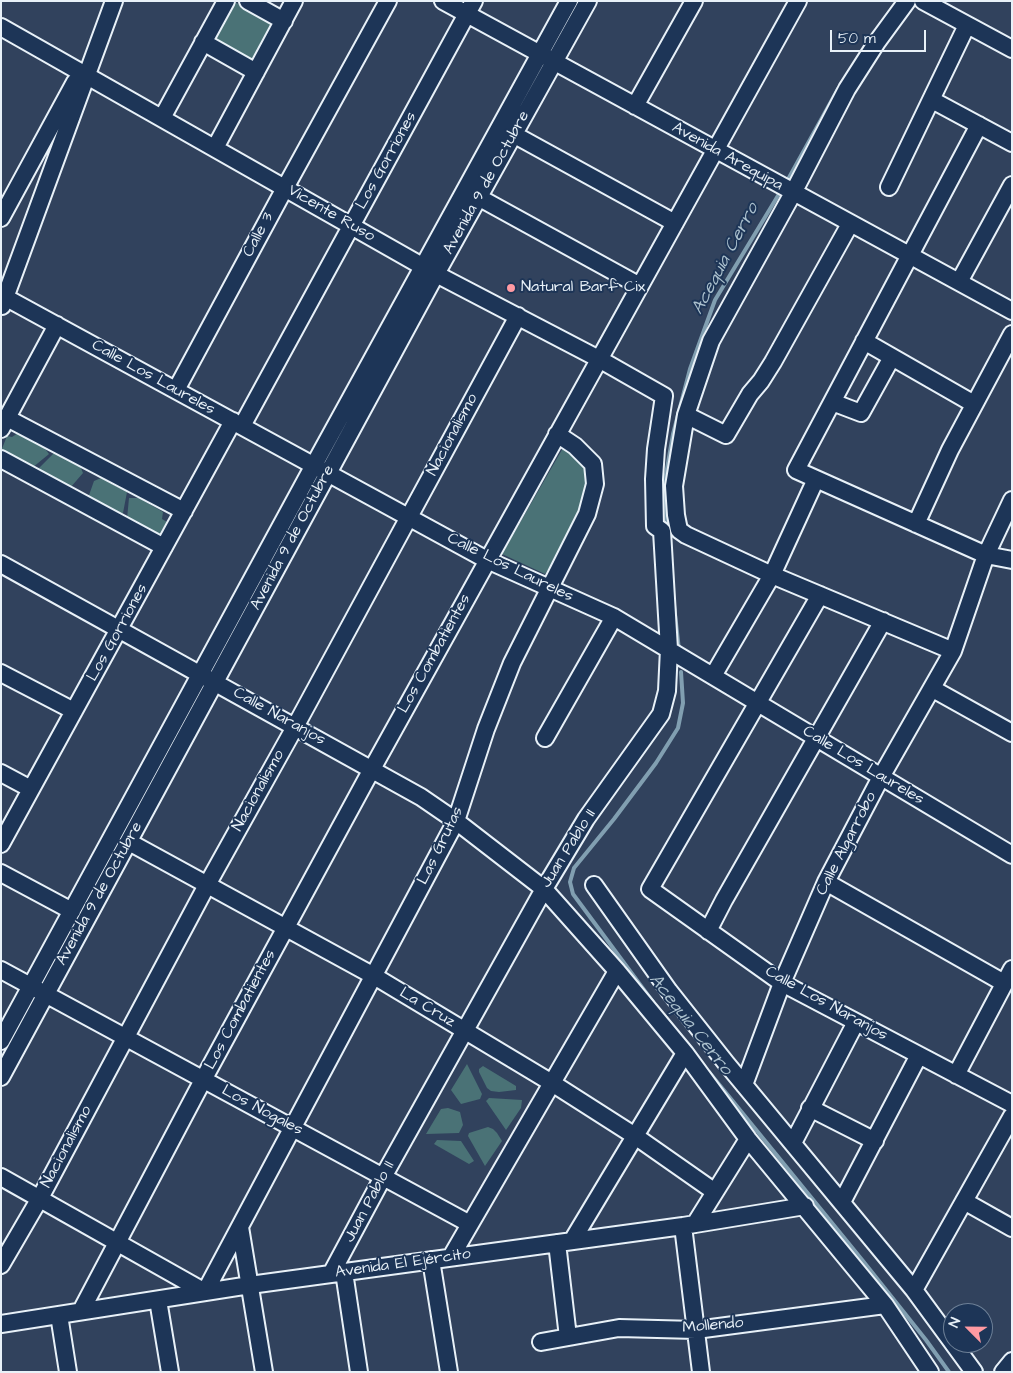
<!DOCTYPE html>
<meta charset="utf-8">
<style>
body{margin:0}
#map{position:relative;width:1013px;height:1373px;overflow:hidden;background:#31425d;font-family:"Architects Daughter",sans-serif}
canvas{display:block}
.frame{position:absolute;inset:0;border:2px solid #e8f1f8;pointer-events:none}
.north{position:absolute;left:943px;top:1303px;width:50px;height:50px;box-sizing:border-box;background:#1d3557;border:1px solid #6e8097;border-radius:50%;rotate:293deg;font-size:14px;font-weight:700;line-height:20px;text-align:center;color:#e8f1f8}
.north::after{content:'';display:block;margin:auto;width:18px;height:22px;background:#ff9aa2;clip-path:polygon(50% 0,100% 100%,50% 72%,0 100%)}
.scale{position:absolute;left:830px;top:30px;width:96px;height:22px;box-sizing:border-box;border:2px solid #e8f1f8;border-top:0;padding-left:6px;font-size:15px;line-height:18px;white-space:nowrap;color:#e8f1f8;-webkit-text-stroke:4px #1d3557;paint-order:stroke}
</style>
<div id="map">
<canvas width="1013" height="1373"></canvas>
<div class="frame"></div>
<div class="north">N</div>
<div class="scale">50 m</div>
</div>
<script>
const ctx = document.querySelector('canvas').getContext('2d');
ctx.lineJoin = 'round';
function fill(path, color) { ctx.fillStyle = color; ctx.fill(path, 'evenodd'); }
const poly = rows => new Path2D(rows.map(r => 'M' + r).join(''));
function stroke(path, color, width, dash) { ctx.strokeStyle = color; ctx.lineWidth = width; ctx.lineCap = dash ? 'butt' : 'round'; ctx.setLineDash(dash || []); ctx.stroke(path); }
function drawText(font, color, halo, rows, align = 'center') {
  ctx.font = font + ' "Architects Daughter",sans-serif'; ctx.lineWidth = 4; ctx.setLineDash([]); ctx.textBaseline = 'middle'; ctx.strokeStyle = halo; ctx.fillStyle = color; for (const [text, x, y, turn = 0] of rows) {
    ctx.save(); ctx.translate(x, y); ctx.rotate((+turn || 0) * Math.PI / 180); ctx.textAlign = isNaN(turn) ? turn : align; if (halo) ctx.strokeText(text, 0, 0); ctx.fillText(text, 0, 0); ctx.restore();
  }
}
const green = poly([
 [233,1,274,24,252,65,210,40],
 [18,433,43,446,49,454,32,468,1,451,7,436,12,437],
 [563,448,589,469,580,509,573,526,559,554,545,574,502,554],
 [54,453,80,466,83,473,70,488,45,475,39,468],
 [101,478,127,492,123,513,114,512,88,498,94,481],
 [129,498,139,498,163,512,162,519,167,522,159,535,156,535,127,519],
 [467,1064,482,1094,480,1099,461,1104,451,1090],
 [483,1066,516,1086,516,1090,499,1092,491,1091,487,1088,479,1072,479,1069],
 [489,1098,522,1100,521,1108,506,1130,486,1101],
 [448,1108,460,1112,463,1125,459,1133,426,1134,441,1109],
 [488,1127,493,1129,497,1133,502,1141,485,1166,468,1136,469,1133],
 [437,1140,461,1141,474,1161,469,1164,434,1144]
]);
const stream = poly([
 [786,183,838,89],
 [667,528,665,480,673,434,690,369,715,300,782,189],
 [674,605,679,650],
 [653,1002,573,894,570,882,574,868,614,819,656,763,678,728,683,703,681,672],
 [709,1072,863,1261,926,1340,949,1372]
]);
const minor = poly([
 [248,1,284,21],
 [443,1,1012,311],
 [907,1,877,42,847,89,793,193,711,341,686,415,674,486,676,515,679,530,686,535,772,575,953,651],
 [923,1,1012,49],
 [1,27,436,274,599,359,664,396,656,449,654,479,655,526,662,531,669,649,667,691,661,714,586,819,544,889,383,1177,331,1274],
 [203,42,256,72],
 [932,100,1012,143],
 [635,106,694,1],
 [162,118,226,1],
 [979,125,796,470,986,555,1012,560],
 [513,134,675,223],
 [215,148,294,1],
 [889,187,967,25],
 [478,197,640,286],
 [1,218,75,82],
 [959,282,1012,185],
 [1,295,487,560,614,617,1012,855],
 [2,306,114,1],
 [864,341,974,404],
 [176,390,285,188,388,1],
 [832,402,861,413,892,357],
 [686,415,726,435,750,394,761,381,773,362,850,224],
 [7,418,184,511],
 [242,426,474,1],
 [1,429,57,325],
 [1,459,164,547],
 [916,524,950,450,1012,334],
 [1,564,421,797,456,821,544,889,617,971,685,1053,748,1139,885,1305,930,1372],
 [820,595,650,889,782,983,1012,1104],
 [1,673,74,711],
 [713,676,772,575,816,479],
 [933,689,1012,733],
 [545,738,614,617],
 [1,773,31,789],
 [129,842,374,976,552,1083,635,1136,715,1192],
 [1,844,233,421],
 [1,873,72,911],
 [826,882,1004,983],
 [594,885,669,991,726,1063,914,1290,974,1372],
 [708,931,724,900,883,621],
 [1,970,470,1224],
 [1,1041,314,465,569,1],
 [956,1075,1012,969],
 [1,1077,436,274,588,1],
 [744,1085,782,983,826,882,881,777,953,651,986,555,1012,500],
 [810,1108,875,1141],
 [793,1143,856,1022],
 [1,1177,205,1292,456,821,486,729,512,663,587,514,595,484,593,464,575,446,557,434],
 [964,1201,1012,1228],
 [842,1202,919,1055],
 [695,1224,748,1139],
 [683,1226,701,1372],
 [240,1227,264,1372],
 [572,1241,685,1053],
 [557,1243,568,1337],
 [451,1257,617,971],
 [431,1260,449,1372],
 [1,1265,40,1198,207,885,295,727,518,316],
 [344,1272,359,1372],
 [914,1290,1012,1116],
 [158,1300,170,1372],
 [81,1311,203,1080,372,769,798,1],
 [59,1315,68,1372],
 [1,1324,250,1285,683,1226,805,1206],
 [541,1342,619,1328,696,1330,885,1305],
 [1003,1372,1012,1361]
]);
const markers = [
 [511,288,5,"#ff9aa2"]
];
const streetNames = [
 ["Avenida Arequipa",727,157,29],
 ["Los Gorriones",387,161,-61],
 ["Avenida 9 de Octubre",487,183,-61],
 ["Vicente Ruso",331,214,30],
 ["Calle 3",259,235,-62],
 ["Calle Los Laureles",153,378,29],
 ["Nacionalismo",453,435,-62],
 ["Avenida 9 de Octubre",293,538,-62],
 ["Calle Los Laureles",510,568,26],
 ["Los Gorriones",118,633,-61],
 ["Los Combatientes",435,654,-61],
 ["Calle Naranjos",279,717,29],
 ["Calle Los Laureles",863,766,31],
 ["Nacionalismo",259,791,-61],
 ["Calle Algarrobo",847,844,-63],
 ["Las Grutas",441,846,-64],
 ["Juan Pablo II",569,849,-58],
 ["Avenida 9 de Octubre",100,894,-61],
 ["Calle Los Naranjos",826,1004,29],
 ["La Cruz",427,1008,31],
 ["Los Combatientes",241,1010,-62],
 ["Los Nogales",262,1111,28],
 ["Nacionalismo",67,1147,-62],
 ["Juan Pablo II",370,1202,-62],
 ["Avenida El Ejército",403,1264,-8],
 ["Mollendo",713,1326,-5]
];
const poiNames = [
 ["Natural Barf Cix",521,288]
];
const waterNames = [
 ["Acequia Cerro",726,259,-62],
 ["Acequia Cerro",690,1025,52]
];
fill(green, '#4a7276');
stroke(stream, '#819fb1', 4);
stroke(minor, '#e8f1f8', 20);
stroke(minor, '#1d3557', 16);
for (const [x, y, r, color] of markers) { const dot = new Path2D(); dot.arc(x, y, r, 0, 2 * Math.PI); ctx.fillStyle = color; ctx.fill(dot); stroke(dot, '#1d3557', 2); }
drawText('16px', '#e8f1f8', '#1d3557', streetNames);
drawText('16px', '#e8f1f8', '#1d3557', poiNames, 'left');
drawText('italic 18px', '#acc1ce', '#1d3557', waterNames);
</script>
